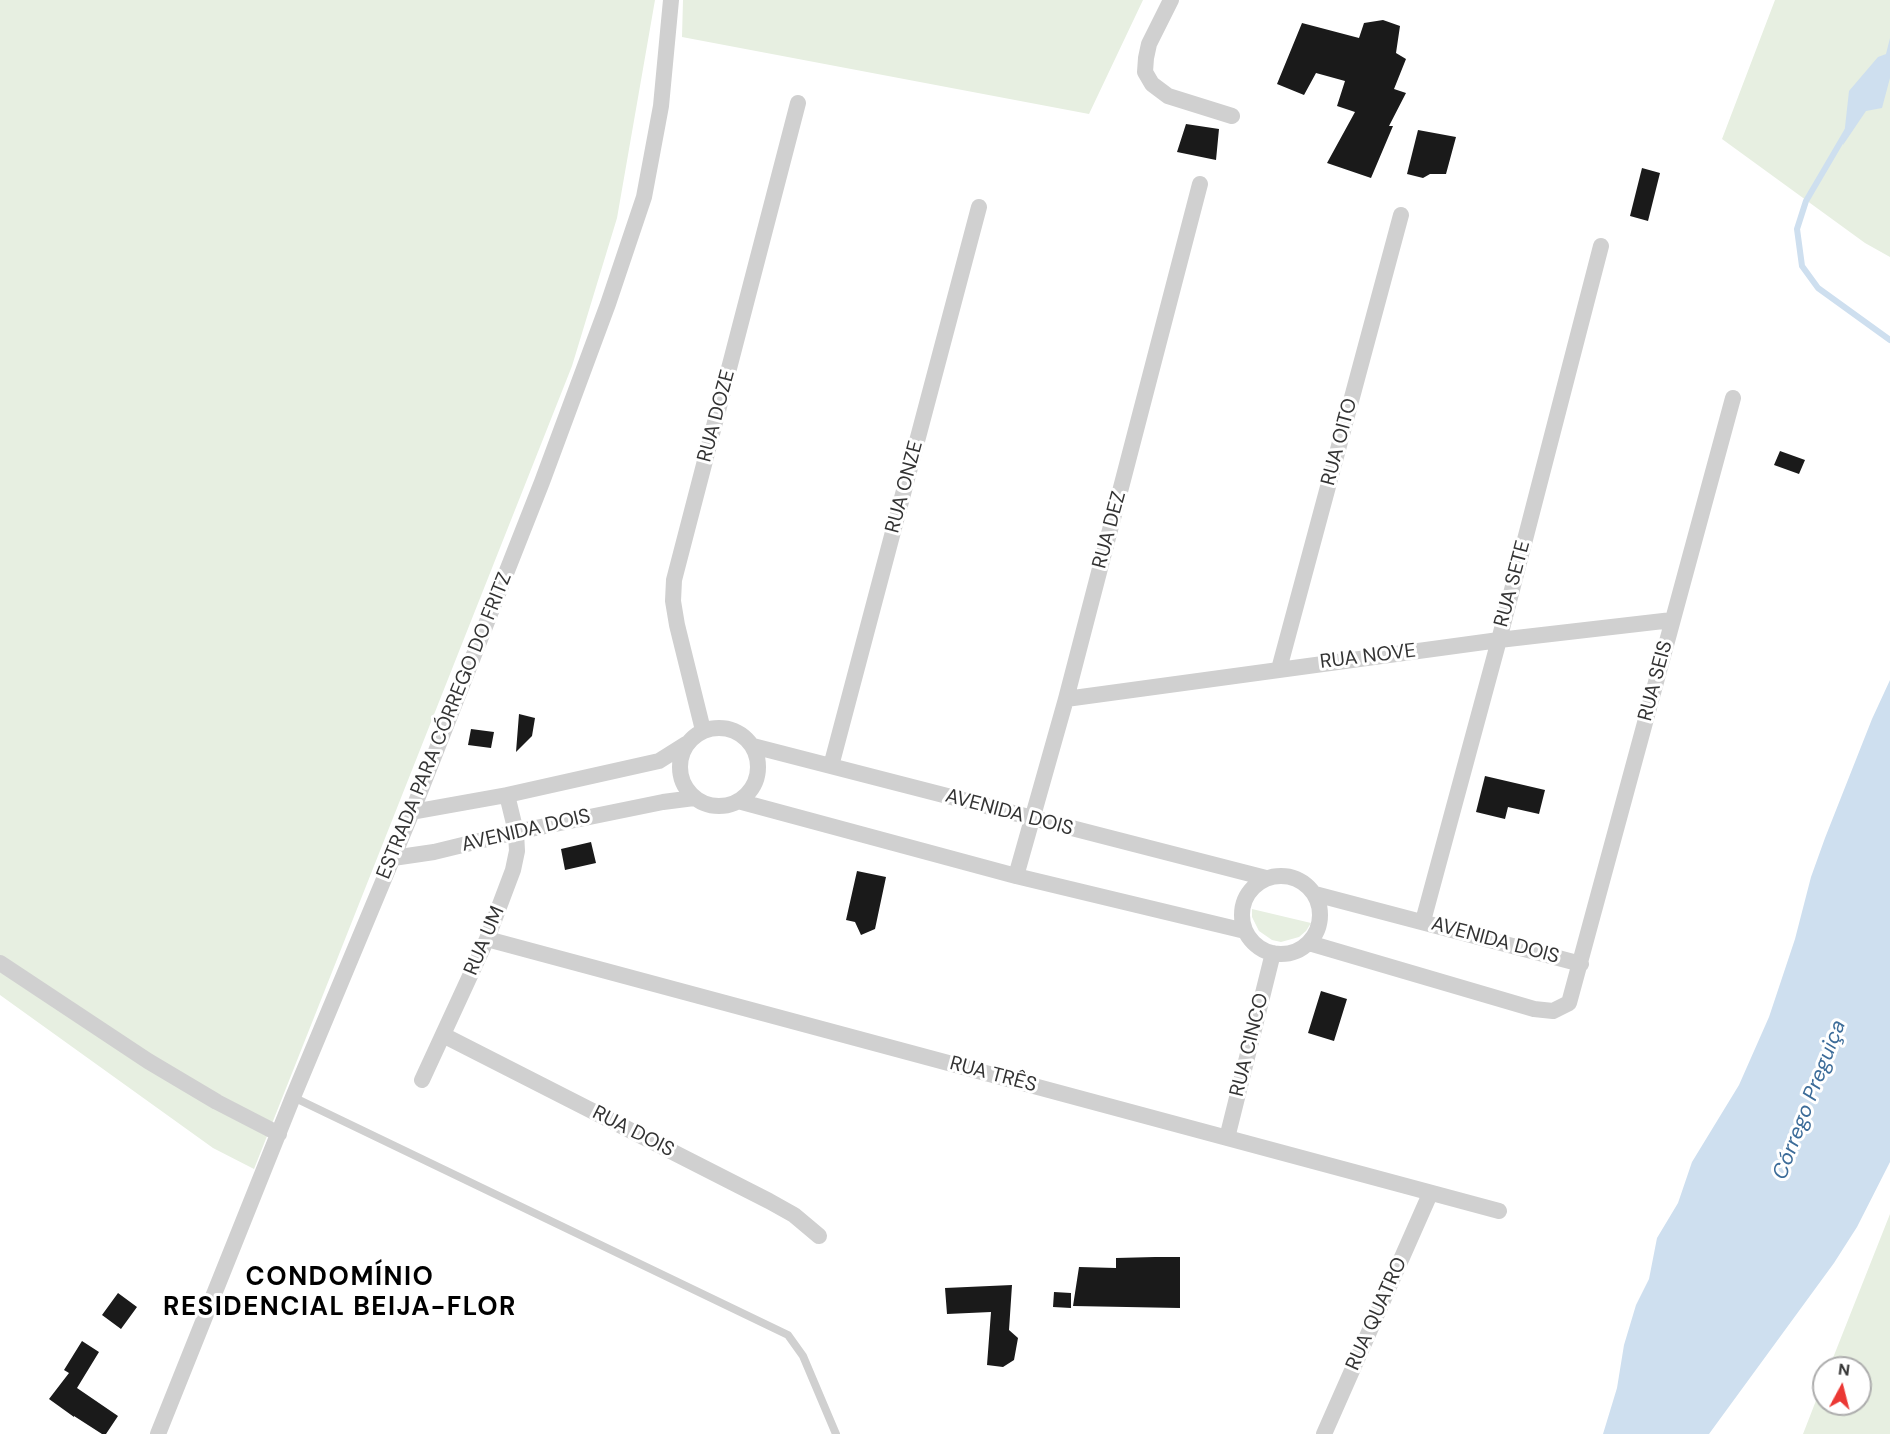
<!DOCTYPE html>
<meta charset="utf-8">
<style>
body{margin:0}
#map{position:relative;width:1890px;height:1434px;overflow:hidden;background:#fff;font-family:"DM Sans",sans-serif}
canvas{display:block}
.north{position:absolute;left:1812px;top:1356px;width:60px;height:60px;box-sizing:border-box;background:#fff;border:2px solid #adadad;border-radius:50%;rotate:7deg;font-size:16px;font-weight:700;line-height:24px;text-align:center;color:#333}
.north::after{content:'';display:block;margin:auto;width:21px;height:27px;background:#eb3834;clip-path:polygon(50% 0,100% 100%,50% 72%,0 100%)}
</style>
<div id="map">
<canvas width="1890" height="1434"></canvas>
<div class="north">N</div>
</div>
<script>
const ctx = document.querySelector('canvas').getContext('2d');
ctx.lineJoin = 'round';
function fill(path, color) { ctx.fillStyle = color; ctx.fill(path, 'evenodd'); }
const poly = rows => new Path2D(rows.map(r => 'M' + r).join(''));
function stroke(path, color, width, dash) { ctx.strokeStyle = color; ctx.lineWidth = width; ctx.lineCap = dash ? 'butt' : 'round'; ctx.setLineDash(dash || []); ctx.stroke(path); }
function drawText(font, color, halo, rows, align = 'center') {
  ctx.font = font + ' "DM Sans",sans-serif'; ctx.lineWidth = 6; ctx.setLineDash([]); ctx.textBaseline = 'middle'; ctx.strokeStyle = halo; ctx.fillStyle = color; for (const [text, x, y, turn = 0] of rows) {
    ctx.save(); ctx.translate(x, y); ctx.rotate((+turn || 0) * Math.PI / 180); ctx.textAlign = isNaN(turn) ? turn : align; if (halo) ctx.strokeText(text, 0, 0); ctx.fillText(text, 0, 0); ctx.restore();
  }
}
const green = poly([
 [0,0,655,0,617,218,572,366,254,1169,213,1148,0,995],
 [683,0,1143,0,1089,114,682,37],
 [1775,0,1890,0,1890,257,1865,243,1722,139],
 [1252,909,1311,923,1306,931,1299,937,1281,942,1272,940,1259,931,1252,917],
 [1890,1214,1890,1434,1803,1434,1824,1380,1824,1404,1860,1404,1860,1368,1829,1368]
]);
const water = poly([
 [1890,38,1890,78,1882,108,1866,111,1843,145,1849,91,1878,57,1886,54],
 [1890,680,1890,1162,1857,1227,1834,1263,1709,1434,1603,1434,1617,1388,1624,1345,1636,1305,1649,1279,1657,1238,1678,1203,1692,1162,1739,1085,1769,1017,1795,939,1811,877,1825,838,1872,719]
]);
const stream = poly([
 [1847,131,1806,201,1797,229,1802,266,1818,288,1890,340]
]);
const building = poly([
 [1383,20,1400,26,1396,53,1406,59,1394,89,1406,93,1389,126,1393,126,1371,178,1327,163,1355,112,1337,106,1345,81,1316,73,1304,95,1277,84,1302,23,1359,38,1364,23],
 [1186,124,1219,129,1216,160,1177,152],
 [1418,130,1456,137,1446,174,1430,174,1423,178,1407,174],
 [1642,168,1660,173,1648,221,1630,216],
 [1780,451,1805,460,1799,474,1774,465],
 [519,714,535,718,532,736,516,752],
 [471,729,494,732,491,748,468,745],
 [1485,776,1545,790,1539,814,1508,807,1505,819,1476,812],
 [591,842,596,863,565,870,561,849],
 [857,871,886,877,875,929,861,935,855,922,846,920],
 [1321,991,1347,999,1334,1041,1308,1033],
 [1155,1257,1180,1257,1180,1308,1073,1306,1079,1267,1116,1268,1116,1258],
 [1012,1285,1009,1330,1018,1338,1014,1360,1003,1367,987,1365,991,1312,947,1314,945,1288],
 [1054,1292,1071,1293,1071,1308,1053,1307],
 [118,1293,137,1307,121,1329,102,1315],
 [82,1341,99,1352,77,1388,118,1416,106,1434,102,1434,74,1416,74,1417,49,1399,69,1373,64,1370]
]);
const lane = poly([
 [293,1097,788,1335,803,1356,836,1434]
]);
const street = poly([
 [1171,0,1149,44,1146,58,1145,72,1152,84,1168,96,1232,116],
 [1279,669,1401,215],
 [1066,699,1499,640,1672,620],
 '680 767a39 39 0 1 1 78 0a39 39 0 1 1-78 0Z',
 [703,730,677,625,673,601,674,580,798,103],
 [753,746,1266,878],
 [831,766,979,207],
 [738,801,1016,876,1245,931],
 [412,812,507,795,659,761,686,744],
 [393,858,434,852,516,832,663,802,694,798],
 '1242 915a39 39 0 1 1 78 0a39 39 0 1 1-78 0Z',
 [1016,876,1066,699,1200,184],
 [1315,894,1581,964],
 [1423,921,1499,640,1601,246],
 [487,939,1499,1211],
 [1309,943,1534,1009,1553,1011,1569,1003,1733,398],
 [0,963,148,1061,217,1102,279,1134],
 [443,1035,769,1201,794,1215,819,1236],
 [422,1080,487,939,513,870,517,851,516,832,507,795],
 [1227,1138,1273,953],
 [158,1434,293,1097,412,812,542,482,608,304,644,197,661,106,671,0],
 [1324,1434,1430,1194]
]);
const streetNames = [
 ["RUA DOZE",717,416,-75],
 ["RUA OITO",1340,442,-75],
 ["RUA ONZE",905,487,-75],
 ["RUA DEZ",1110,530,-75],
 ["RUA SETE",1513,584,-75],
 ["RUA NOVE",1368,657,-7],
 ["RUA SEIS",1656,681,-75],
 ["ESTRADA PARA CÓRREGO DO FRITZ",445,726,-68],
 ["AVENIDA DOIS",1009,813,15],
 ["AVENIDA DOIS",526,831,-13],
 ["RUA UM",485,941,-67],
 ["AVENIDA DOIS",1495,941,15],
 ["RUA CINCO",1250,1045,-76],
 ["RUA TRÊS",993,1075,15],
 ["RUA DOIS",633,1132,27],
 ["RUA QUATRO",1377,1314,-66]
];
const waterNames = [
 ["Córrego Preguiça",1810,1100,-69]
];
const districtNames = [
 ["CONDOMÍNIO",340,1278],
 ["RESIDENCIAL BEIJA-FLOR",340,1308]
];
fill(green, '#e7efe1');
fill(water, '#cedfef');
stroke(stream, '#cedfef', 6);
fill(building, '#1a1a1a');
stroke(lane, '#d0d0d0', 8);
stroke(street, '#d0d0d0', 16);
drawText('20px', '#333', '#fff', streetNames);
drawText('italic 21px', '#3c6c99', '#fff', waterNames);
ctx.letterSpacing = '1.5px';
drawText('bold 26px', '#000', '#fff', districtNames);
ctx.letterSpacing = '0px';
</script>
